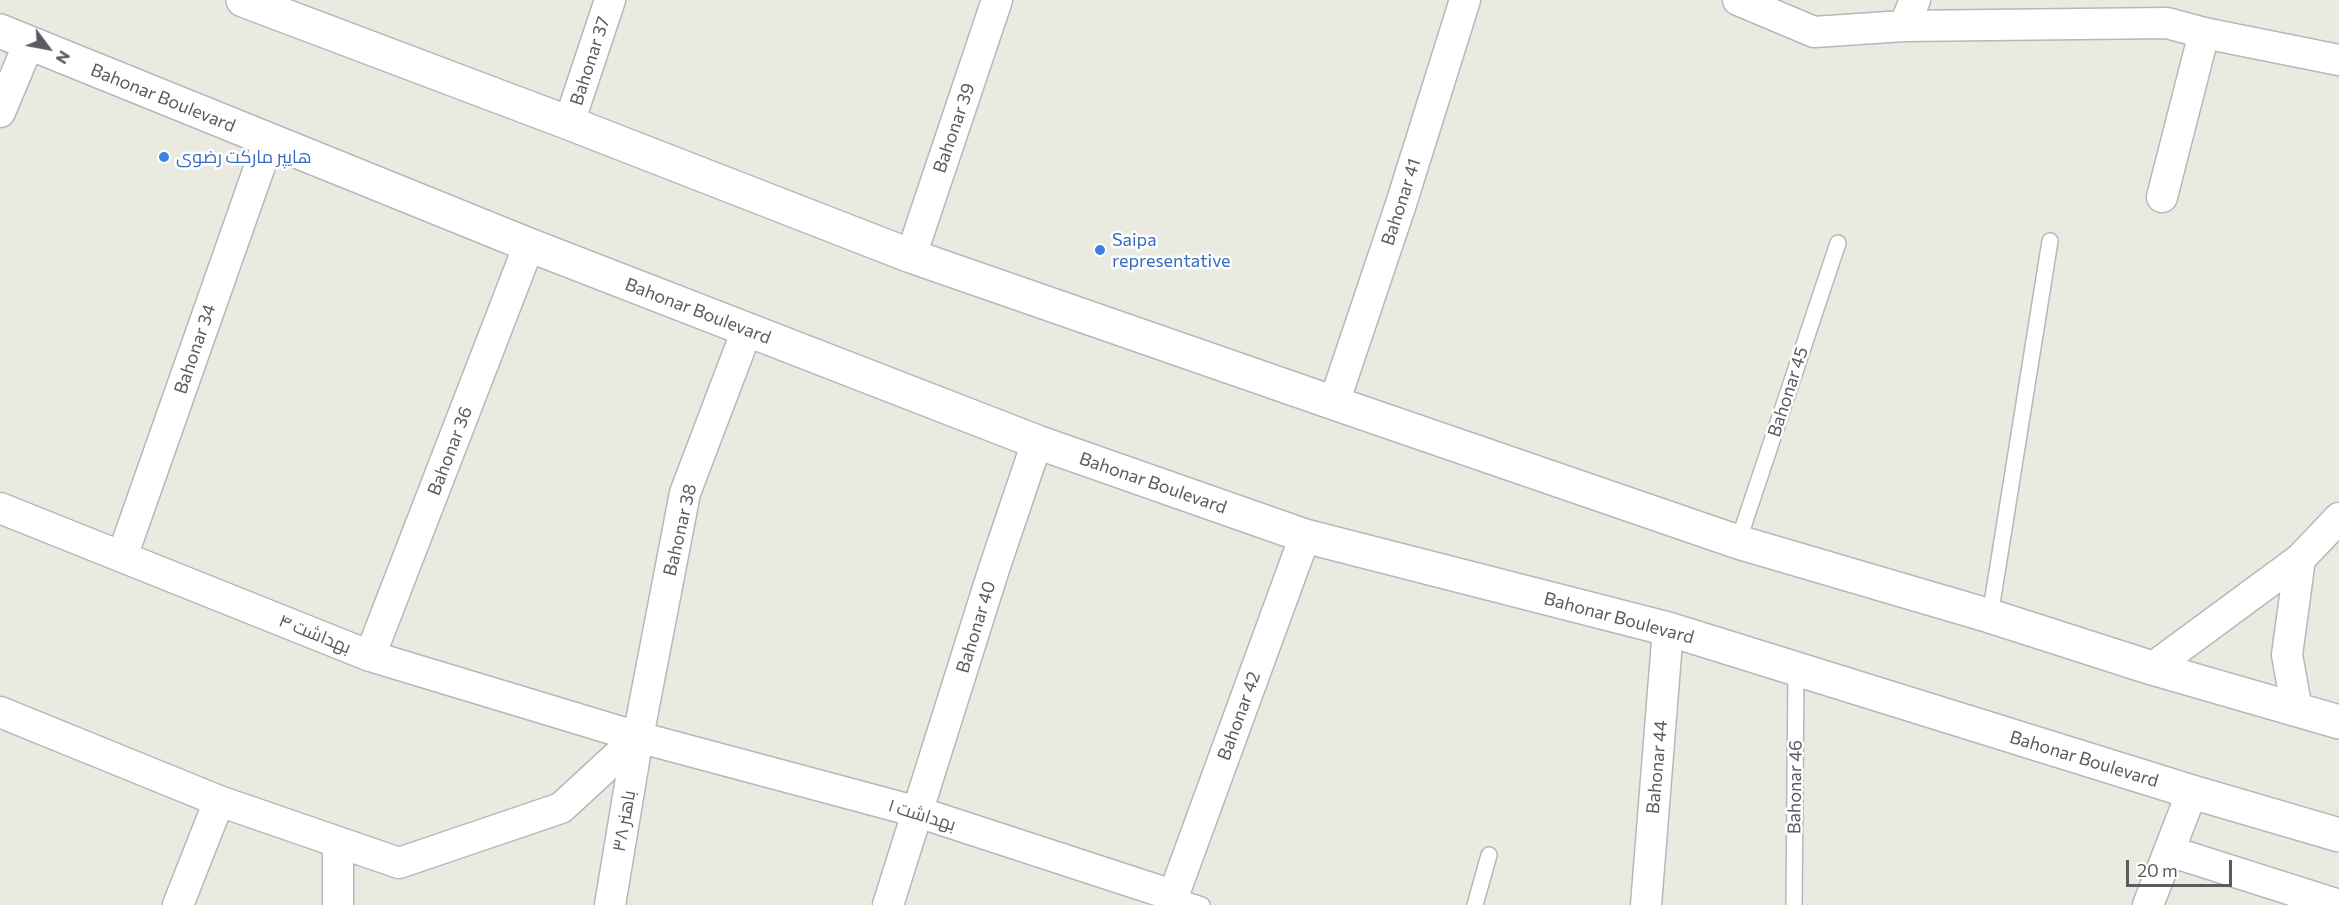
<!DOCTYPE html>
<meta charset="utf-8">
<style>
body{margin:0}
#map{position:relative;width:2339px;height:905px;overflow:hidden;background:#ebeae0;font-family:Commissioner,sans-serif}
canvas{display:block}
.north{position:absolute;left:18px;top:18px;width:60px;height:60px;-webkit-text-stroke:4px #fff;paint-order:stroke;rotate:122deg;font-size:16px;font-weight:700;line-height:24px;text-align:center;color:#595b60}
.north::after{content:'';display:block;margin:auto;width:21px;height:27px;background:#595b60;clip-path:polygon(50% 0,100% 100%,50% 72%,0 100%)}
.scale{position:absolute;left:2126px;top:860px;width:106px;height:27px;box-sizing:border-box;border:3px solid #595b60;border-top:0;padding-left:8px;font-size:18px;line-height:21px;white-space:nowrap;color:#595b60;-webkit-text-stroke:4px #fff;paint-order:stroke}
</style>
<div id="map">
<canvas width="2339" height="905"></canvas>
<div class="north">N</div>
<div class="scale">20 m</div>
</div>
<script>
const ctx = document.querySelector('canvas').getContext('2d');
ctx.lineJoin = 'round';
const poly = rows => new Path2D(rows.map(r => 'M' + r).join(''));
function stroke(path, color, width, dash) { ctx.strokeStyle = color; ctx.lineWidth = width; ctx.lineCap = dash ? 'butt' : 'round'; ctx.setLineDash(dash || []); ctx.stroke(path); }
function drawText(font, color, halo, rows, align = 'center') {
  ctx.font = font + ' Commissioner,Cairo,sans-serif'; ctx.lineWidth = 5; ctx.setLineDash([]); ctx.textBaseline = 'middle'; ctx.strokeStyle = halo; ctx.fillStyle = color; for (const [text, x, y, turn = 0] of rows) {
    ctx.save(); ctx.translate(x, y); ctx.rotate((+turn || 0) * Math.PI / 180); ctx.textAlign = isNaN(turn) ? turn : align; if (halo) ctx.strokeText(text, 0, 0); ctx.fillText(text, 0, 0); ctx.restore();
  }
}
const lane = poly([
 [1738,542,1838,243],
 [1990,616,2050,241],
 [1172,895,1202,905],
 [1475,905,1489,855],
 [1794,905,1796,669]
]);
const street = poly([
 [1738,0,1814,32,1904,26,2167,23,2204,33,2339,60],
 [1904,26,1915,0],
 [0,112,29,43],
 [569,123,610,0],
 [2162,197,2204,33],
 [911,256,997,0],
 [1334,403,1401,204,1465,0],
 [0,508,370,656,638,737,918,812,1172,895],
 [122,557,269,140],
 [370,656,529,245],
 [2152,668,2300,559,2339,518],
 [2297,710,2287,655,2300,559],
 [0,712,219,801,399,863,561,808,638,737],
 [2169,851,2339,905],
 [178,905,219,801],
 [338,905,338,842],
 [610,905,638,737,685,493,747,330],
 [888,905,994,569,1037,442],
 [1170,905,1305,536],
 [1646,905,1668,629],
 [2148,905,2192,792]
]);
const secondary = poly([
 [243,0,569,123,911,256,1334,403,1738,542,1990,616,2152,668,2339,722],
 [0,31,529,245,1037,442,1305,536,1668,629,2192,792,2339,835]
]);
const markers = [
 [164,157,6,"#3f7fe0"],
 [1100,250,6,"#3f7fe0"]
];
const streetNames = [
 ["Bahonar 37",590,61,-72],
 ["Bahonar Boulevard",163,98,22],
 ["Bahonar 39",954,128,-71],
 ["Bahonar 41",1401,202,-72],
 ["Bahonar Boulevard",698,311,21],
 ["Bahonar 34",195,349,-71],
 ["Bahonar 45",1788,392,-72],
 ["Bahonar 36",450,451,-69],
 ["Bahonar Boulevard",1153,483,19],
 ["Bahonar 38",680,530,-77],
 ["Bahonar Boulevard",1619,618,15],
 ["Bahonar 40",976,627,-73],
 ["بهداشت ۴",315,634,22],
 ["Bahonar 42",1239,716,-70],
 ["Bahonar Boulevard",2084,759,17],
 ["Bahonar 44",1657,767,-85],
 ["Bahonar 46",1795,787,-89],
 ["بهداشت ۱",922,815,17],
 ["باهنر ۳۸",624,821,-80]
];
const shopNames = [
 ["هایپر مارکت رضوی",176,157],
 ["Saipa",1112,240],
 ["representative",1112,261]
];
stroke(lane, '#b6b7bc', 18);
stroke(street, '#b6b7bc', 33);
stroke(secondary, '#b6b8be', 36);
stroke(lane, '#fff', 15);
stroke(street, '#fff', 30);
stroke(secondary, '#fff', 33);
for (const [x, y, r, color] of markers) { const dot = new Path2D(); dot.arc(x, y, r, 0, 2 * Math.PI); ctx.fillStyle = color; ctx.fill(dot); stroke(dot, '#fff', 2); }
drawText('18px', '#595b60', '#fff', streetNames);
drawText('18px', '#366cbe', '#fff', shopNames, 'left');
</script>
